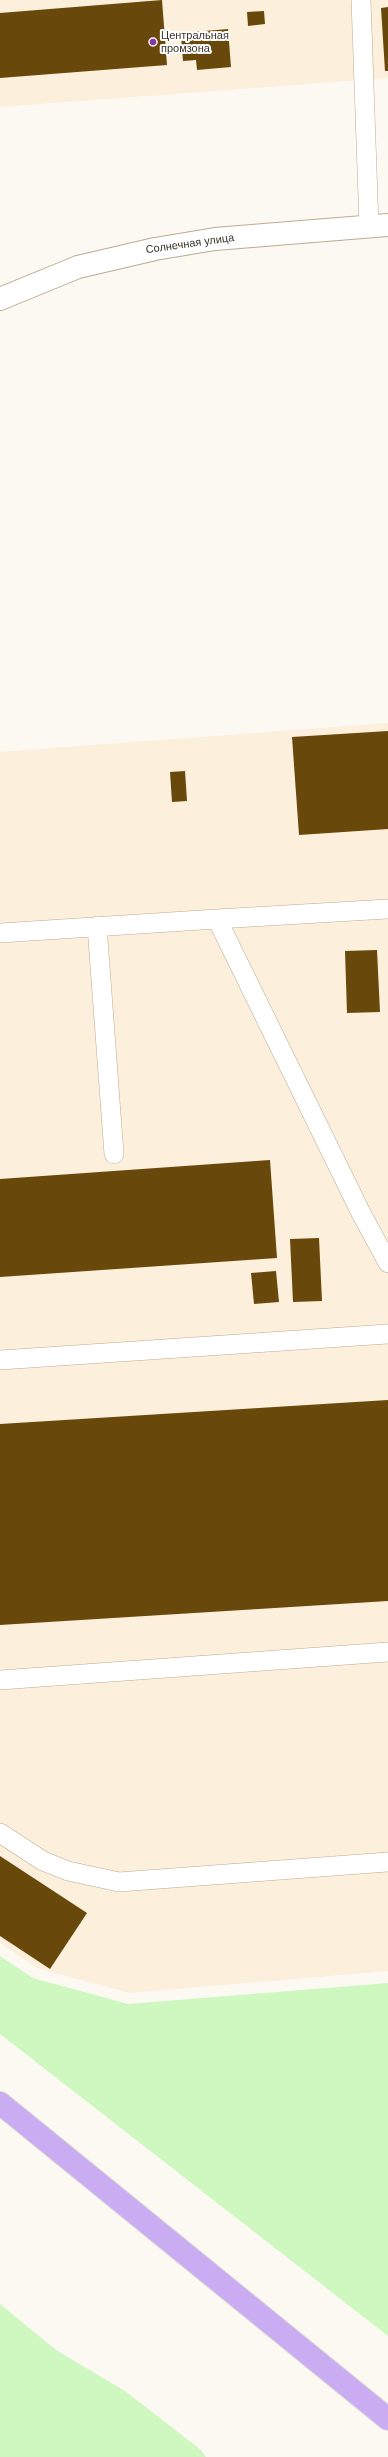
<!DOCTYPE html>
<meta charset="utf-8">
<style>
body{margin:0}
canvas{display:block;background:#fcf9f3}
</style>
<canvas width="388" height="2457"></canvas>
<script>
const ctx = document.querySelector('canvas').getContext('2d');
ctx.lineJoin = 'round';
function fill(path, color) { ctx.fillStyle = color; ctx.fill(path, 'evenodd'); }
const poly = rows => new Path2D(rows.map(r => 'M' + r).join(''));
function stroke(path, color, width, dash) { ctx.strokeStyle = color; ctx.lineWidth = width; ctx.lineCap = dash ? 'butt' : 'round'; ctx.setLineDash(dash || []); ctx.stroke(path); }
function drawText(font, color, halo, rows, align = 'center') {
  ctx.font = font + ' Arial,sans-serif'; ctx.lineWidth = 4; ctx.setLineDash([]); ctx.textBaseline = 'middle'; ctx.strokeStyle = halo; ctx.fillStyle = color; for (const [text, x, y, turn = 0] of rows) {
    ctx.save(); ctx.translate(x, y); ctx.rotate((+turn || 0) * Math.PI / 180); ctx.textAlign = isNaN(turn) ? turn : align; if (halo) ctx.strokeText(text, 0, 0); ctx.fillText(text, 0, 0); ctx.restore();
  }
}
const built = poly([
 [0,0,388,0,388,78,0,107],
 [388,723,388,1971,129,1993,37,1968,0,1943,0,752]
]);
const green = poly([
 [0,1956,33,1978,128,2004,388,1983,388,2336,0,2034],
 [0,2304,56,2350,125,2391,201,2450,206,2457,0,2457]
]);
const building = poly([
 [162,0,167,65,0,78,0,13],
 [388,7,388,71,385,71,381,8],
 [264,11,265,24,248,26,247,12],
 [228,29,231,67,197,70,196,60,183,61,181,36,194,35,193,32],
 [388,731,388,829,299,835,292,737],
 [185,771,187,801,172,802,170,772],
 [377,950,380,1012,347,1013,345,951],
 [270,1160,277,1258,0,1277,0,1179],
 [319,1238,322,1301,293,1302,290,1239],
 [276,1271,279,1302,254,1304,251,1273],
 [388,1400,388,1601,0,1625,0,1424],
 [0,1856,87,1913,50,1969,0,1936]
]);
const service = poly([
 [361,0,369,226],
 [217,919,388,909],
 [97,926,114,1154],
 [0,933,217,919,361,1213,388,1263],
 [0,1360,388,1334],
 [0,1680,388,1652],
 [0,1833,43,1861,68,1871,119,1882,388,1862]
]);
const minor = poly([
 [0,299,78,267,155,249,215,239,388,225]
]);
const primary = poly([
 [0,2103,388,2419]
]);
const markers = [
 [153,42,4,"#8833a0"]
];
const poiNames = [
 ["Центральная",161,36],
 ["промзона",161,49]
];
const streetNames = [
 ["Солнечная улица",190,244,-8]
];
fill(built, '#fcefdb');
fill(green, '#cff8c1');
fill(building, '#69490b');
stroke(service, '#bcab92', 20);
stroke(minor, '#bcab92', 24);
stroke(primary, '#d7d6d4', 24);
stroke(service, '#fff', 19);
stroke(minor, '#fff', 22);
stroke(primary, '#caacf3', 22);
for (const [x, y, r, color] of markers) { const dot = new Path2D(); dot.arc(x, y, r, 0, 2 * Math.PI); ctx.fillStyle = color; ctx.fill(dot); stroke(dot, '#fff', 1.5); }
drawText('11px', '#393329', '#fff', poiNames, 'left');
drawText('11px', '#393329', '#fff', streetNames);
</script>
